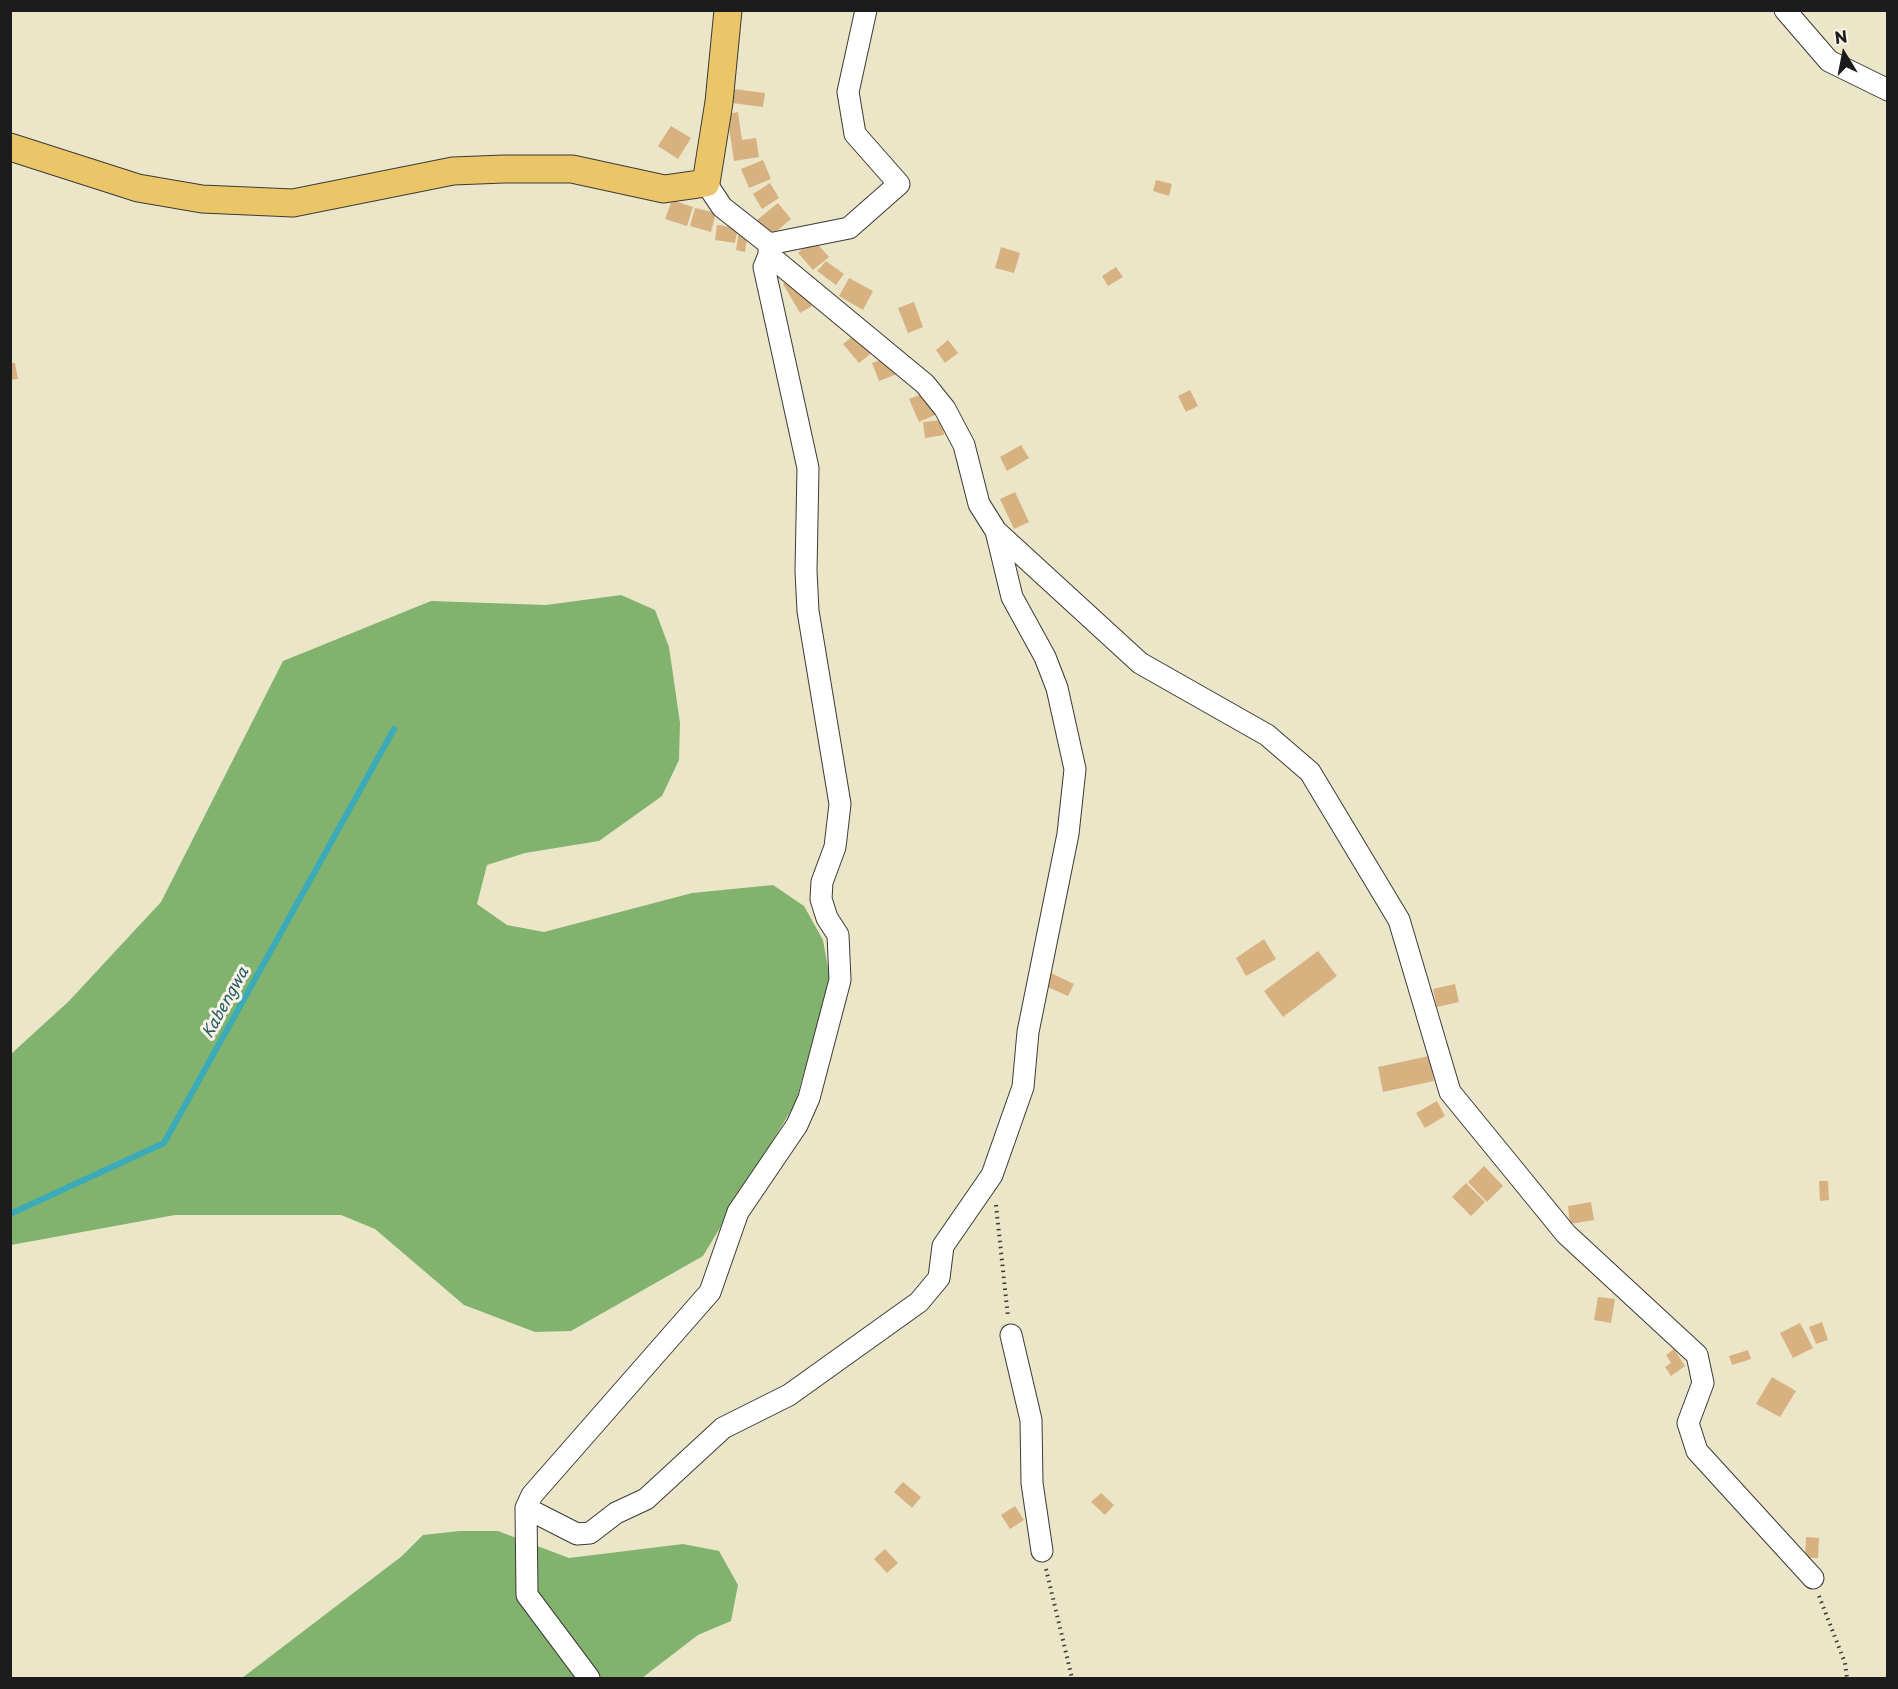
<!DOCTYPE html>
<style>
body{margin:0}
#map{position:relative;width:1898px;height:1689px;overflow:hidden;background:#ece6c9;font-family:"Playpen Sans",sans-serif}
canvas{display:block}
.frame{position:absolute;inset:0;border:12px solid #1c1c1c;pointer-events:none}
.north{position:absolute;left:1814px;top:24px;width:60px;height:60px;-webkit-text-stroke:4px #f7f3e8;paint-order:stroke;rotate:350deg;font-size:16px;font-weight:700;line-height:24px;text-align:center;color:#1c1c1c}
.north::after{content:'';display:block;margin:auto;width:21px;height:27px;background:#1c1c1c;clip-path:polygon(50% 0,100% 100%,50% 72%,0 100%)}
</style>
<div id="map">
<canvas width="1898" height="1689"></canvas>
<div class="frame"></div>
<div class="north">N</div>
</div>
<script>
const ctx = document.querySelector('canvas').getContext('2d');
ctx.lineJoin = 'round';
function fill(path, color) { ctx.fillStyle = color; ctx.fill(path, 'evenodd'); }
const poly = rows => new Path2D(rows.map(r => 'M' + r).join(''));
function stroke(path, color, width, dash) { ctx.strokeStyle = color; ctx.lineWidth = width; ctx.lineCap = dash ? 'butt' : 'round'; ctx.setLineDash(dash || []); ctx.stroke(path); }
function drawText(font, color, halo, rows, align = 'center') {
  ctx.font = font + ' "Playpen Sans",sans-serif'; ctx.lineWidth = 6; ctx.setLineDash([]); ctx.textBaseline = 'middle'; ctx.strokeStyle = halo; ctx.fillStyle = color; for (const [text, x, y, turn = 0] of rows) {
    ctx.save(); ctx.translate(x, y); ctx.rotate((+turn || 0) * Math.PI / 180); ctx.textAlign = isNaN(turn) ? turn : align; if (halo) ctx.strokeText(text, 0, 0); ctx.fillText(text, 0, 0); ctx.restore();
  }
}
const forest = poly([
 [621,595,655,610,669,647,680,723,679,760,662,796,599,841,525,853,487,865,477,904,507,925,544,932,692,893,773,885,804,906,823,940,830,979,795,1104,703,1256,571,1331,535,1332,464,1305,375,1229,341,1215,175,1215,11,1245,11,1054,69,1001,161,902,283,661,431,601,546,605],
 [460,1531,498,1531,569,1558,683,1544,719,1551,738,1585,731,1621,698,1635,642,1678,242,1678,402,1556,423,1535]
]);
const stream = poly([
 [10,1214,164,1143,394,729]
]);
const building = poly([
 [734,89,765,93,763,107,732,103],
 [738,112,742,140,756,138,759,157,734,161,727,114],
 [671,126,691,138,678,159,658,146],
 [763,160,771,179,749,188,741,169],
 [1156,180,1172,184,1169,196,1153,191],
 [770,183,779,198,762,209,753,194],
 [672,200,693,207,687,226,665,219],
 [778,203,791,219,771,236,757,220],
 [695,208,716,213,711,232,690,226],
 [717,225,738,228,735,243,715,240],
 [739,231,748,233,745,252,736,250],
 [813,239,829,257,813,270,798,253],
 [1001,247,1020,253,1014,273,995,268],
 [826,261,844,274,836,285,817,271],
 [1116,267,1123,277,1108,286,1102,276],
 [794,277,812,306,800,313,783,284],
 [849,278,873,291,863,310,839,296],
 [914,302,923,327,908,333,898,308],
 [858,332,874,351,859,363,843,344],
 [948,340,958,353,945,363,936,350],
 [890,356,897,374,879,381,872,363],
 [10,363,15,363,18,379,10,380],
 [1190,390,1198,406,1186,412,1178,396],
 [925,393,935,415,919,422,909,399],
 [942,420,944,435,925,438,923,422],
 [1021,445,1029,458,1007,471,1000,457],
 [1015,492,1029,522,1014,529,1000,499],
 [1264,939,1276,959,1246,976,1236,958],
 [1318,951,1337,976,1283,1017,1264,991],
 [1049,972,1074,984,1068,996,1043,985],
 [1455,984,1459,1002,1437,1007,1433,989],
 [1429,1056,1434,1081,1383,1092,1378,1067],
 [1437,1101,1445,1116,1425,1128,1416,1113],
 [1484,1166,1503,1186,1487,1202,1468,1182],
 [1819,1181,1828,1181,1829,1200,1820,1201],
 [1466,1183,1485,1202,1471,1216,1452,1197],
 [1591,1202,1594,1220,1570,1224,1568,1206],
 [1598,1297,1615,1299,1611,1323,1594,1320],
 [1822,1322,1828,1340,1816,1344,1809,1327],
 [1800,1323,1813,1348,1793,1358,1780,1333],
 [1674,1349,1685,1366,1671,1376,1665,1367,1671,1363,1666,1355],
 [1748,1350,1751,1359,1732,1365,1729,1356],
 [1772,1377,1796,1391,1780,1417,1756,1404],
 [903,1482,921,1497,912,1508,894,1492],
 [1101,1493,1114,1505,1105,1515,1091,1502],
 [1015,1506,1024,1520,1010,1529,1001,1515],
 [1806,1537,1819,1538,1818,1558,1805,1558],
 [885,1549,898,1563,887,1573,874,1559]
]);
const path = poly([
 [996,1205,1008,1317],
 [1046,1569,1072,1678],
 [1819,1596,1845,1663,1847,1678]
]);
const minor = poly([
 [1785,10,1829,61,1888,90],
 [769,244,849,228,899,184,855,134,848,92,866,10],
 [769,255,925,384,945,409,964,445,979,504,996,531,1140,663,1267,735,1310,772,1399,920,1450,1092,1566,1234,1697,1355,1703,1383,1688,1423,1697,1451,1813,1578],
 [1011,1335,1031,1420,1032,1483,1042,1551],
 [526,1508,577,1534,590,1533,616,1513,646,1499,723,1428,789,1395,919,1302,939,1278,943,1246,992,1175,1023,1087,1028,1032,1068,834,1075,769,1057,688,1045,657,1012,597,996,531],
 [589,1678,527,1595,526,1508,532,1495,710,1292,738,1212,797,1125,809,1098,840,980,838,935,827,918,821,899,822,882,835,847,840,804,808,611,806,571,808,468,764,267,769,255,769,244,722,207,706,183]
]);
const major = poly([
 [10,147,138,188,202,199,293,203,453,171,504,169,572,169,664,189,706,183,719,102,728,10]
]);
const waterNames = [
 ["Kabengwa",226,1003,-61]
];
fill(forest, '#82b36e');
stroke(stream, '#3baab9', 6);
fill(building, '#d8b181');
stroke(minor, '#3b3a36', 23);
stroke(major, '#3b3a36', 29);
stroke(path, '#3b3a36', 4, [1.5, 4.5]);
stroke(minor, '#fff', 21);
stroke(major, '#eac669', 27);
drawText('italic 16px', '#2a5c63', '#f7f3e8', waterNames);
</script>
